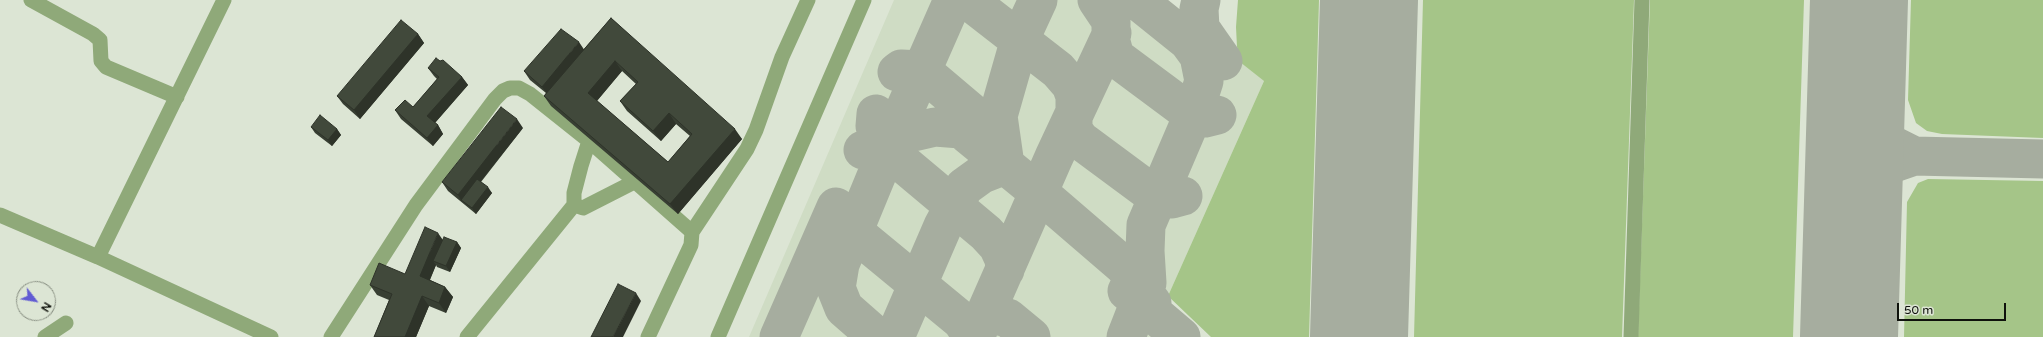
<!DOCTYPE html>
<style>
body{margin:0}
#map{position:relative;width:2043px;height:337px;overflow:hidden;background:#dce5d4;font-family:"Varela Round",sans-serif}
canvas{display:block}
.north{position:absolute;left:16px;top:281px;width:40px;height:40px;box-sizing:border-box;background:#dce5d4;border:1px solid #8a9184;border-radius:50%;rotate:121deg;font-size:11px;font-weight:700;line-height:16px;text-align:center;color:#0f120c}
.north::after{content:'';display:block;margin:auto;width:14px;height:18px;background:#615bd3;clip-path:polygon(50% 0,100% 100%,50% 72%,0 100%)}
.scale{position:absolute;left:1897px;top:303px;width:109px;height:18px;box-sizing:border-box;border:2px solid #0f120c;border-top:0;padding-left:5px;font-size:12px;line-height:14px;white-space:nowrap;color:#0f120c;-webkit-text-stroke:3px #dce5d4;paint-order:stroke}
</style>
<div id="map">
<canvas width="2043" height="337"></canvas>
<div class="north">N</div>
<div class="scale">50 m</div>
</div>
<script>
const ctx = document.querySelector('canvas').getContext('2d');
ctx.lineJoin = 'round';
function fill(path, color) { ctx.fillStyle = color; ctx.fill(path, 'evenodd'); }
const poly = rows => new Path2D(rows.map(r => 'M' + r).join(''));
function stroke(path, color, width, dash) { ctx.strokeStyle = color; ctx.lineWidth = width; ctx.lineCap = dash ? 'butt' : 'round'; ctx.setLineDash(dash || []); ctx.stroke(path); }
const built = poly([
 [894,0,1168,0,1264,81,1168,296,1152,337,749,337]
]);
const green = poly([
 [1238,0,1319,0,1309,337,1211,337,1168,296,1264,81,1240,62,1237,47,1236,27],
 [1423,0,1634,0,1622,337,1414,337],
 [1650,0,1804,0,1793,337,1638,337],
 [1911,0,2043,0,2043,138,1942,134,1927,131,1916,123,1908,100],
 [1928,179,2043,181,2043,337,1904,337,1907,202,1918,183]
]);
const taxiway = poly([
 [968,0,1058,70,1071,85,1075,96,1075,112],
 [1097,0,1111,21,1111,42,1115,57,1193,115,1205,118,1217,115],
 [1201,0,1199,9,1200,28,1223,61],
 [897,72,901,69,921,70,999,136],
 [1856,96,1865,117,1876,132,1890,144,1914,156],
 [876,114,875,126,879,139,887,150,909,133,935,127,961,129,1038,192,1124,266,1152,303],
 [1073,117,1073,130,1080,140,1157,197,1172,199,1183,196],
 [863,150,877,147,887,150,986,233,998,246,1004,259,1005,270],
 [1852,211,1859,189,1872,175,1888,165,1914,156,2043,159],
 [830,233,841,230,854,232,962,321,969,332,970,337],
 [1127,291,1181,337],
 [981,321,995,315,1008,318,1031,337],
 [779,337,836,207],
 [877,337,844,308,836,288,840,264,887,150,953,0],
 [895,337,943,226,964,187,982,174,1005,165,998,116,1020,39,1038,0],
 [975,337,1054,157,1112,33],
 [1126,337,1147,283,1145,251,1146,225,1193,115,1204,81,1199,56,1188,41,1137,0]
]);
const runway = poly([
 [1359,337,1369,0],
 [1849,337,1859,0]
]);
const minor = poly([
 [31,0,93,34,100,40,101,61,106,67,177,97],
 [589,141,581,166,574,193,574,205,583,208,636,181],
 [0,215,98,257,271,337],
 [692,232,747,149,756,130,782,57,808,0],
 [98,257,224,0],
 [45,337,66,323],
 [331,337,416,205,495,99,503,91,510,88,519,88,530,94,589,141,692,232,691,245,648,337],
 [467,337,574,205],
 [718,337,864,0],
 [1631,337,1642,0]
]);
const wall = poly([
 [611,18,742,139,678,214,551,106,544,96,546,93,530,80,524,71,584,49],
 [622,71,636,84,620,101,627,111,661,141,676,124,690,136,668,162,597,101],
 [418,34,424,43,360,119,343,104,337,96],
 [440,61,462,77,468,85,435,123,438,125,443,134,433,146,401,119,395,110,413,107,437,79,434,76,428,68],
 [311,127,337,129,341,135,332,146,315,133],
 [523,128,481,182,492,193,476,214,448,191,442,182],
 [443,240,457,242,461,248,450,272,437,267,436,265,430,280,445,287,453,297,446,313,429,306,416,337,374,337,389,300,377,295,370,285,405,274]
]);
const shadedWall = poly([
 [418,34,424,43,360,119,354,110],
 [579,42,585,51,548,95,542,87],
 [615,61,622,71,595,103,588,93],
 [462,77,468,85,433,125,427,116],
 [669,113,676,124,661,141,653,131],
 [517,119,523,128,464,202,461,200,458,195],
 [438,125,443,134,433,146,427,138],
 [337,129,341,135,332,146,328,140],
 [735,129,742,139,678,214,670,204],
 [488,187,492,193,476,214,472,208],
 [438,233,445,243,433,261,436,265,427,286,420,276],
 [457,242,461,248,450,272,446,266],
 [445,287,453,297,446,313,439,303],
 [636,293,641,301,623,337,613,337],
 [422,296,429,306,416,337,405,337]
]);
const building = poly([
 [611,18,735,129,670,204,544,96,611,18],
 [615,61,638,82,620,101,653,131,669,113,692,134,668,162,588,93,615,61],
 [401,20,418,34,354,110,337,96,401,20],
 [561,29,579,42,542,87,524,71,561,29],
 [436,58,440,61,443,60,462,77,427,116,438,125,427,138,395,110,405,100,413,107,439,77,428,68,436,58],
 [501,107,517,119,458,195,442,182,501,107],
 [320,115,337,129,328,140,311,127,320,115],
 [477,179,488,187,472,208,461,200,477,179],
 [425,227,438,233,420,276,445,287,439,303,422,296,405,337,374,337,392,294,370,285,379,263,405,274,425,227],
 [444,237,457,242,446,266,433,261,444,237],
 [618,284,636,293,613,337,591,337,618,284]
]);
fill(built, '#cfdcc4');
fill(green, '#a5c588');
stroke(taxiway, '#a6ad9f', 39);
stroke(runway, '#a6ad9f', 98);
stroke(minor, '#8fa979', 15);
fill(wall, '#383f33');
fill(shadedWall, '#2e3329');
fill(building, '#41493b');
stroke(building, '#2e3329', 1);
</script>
